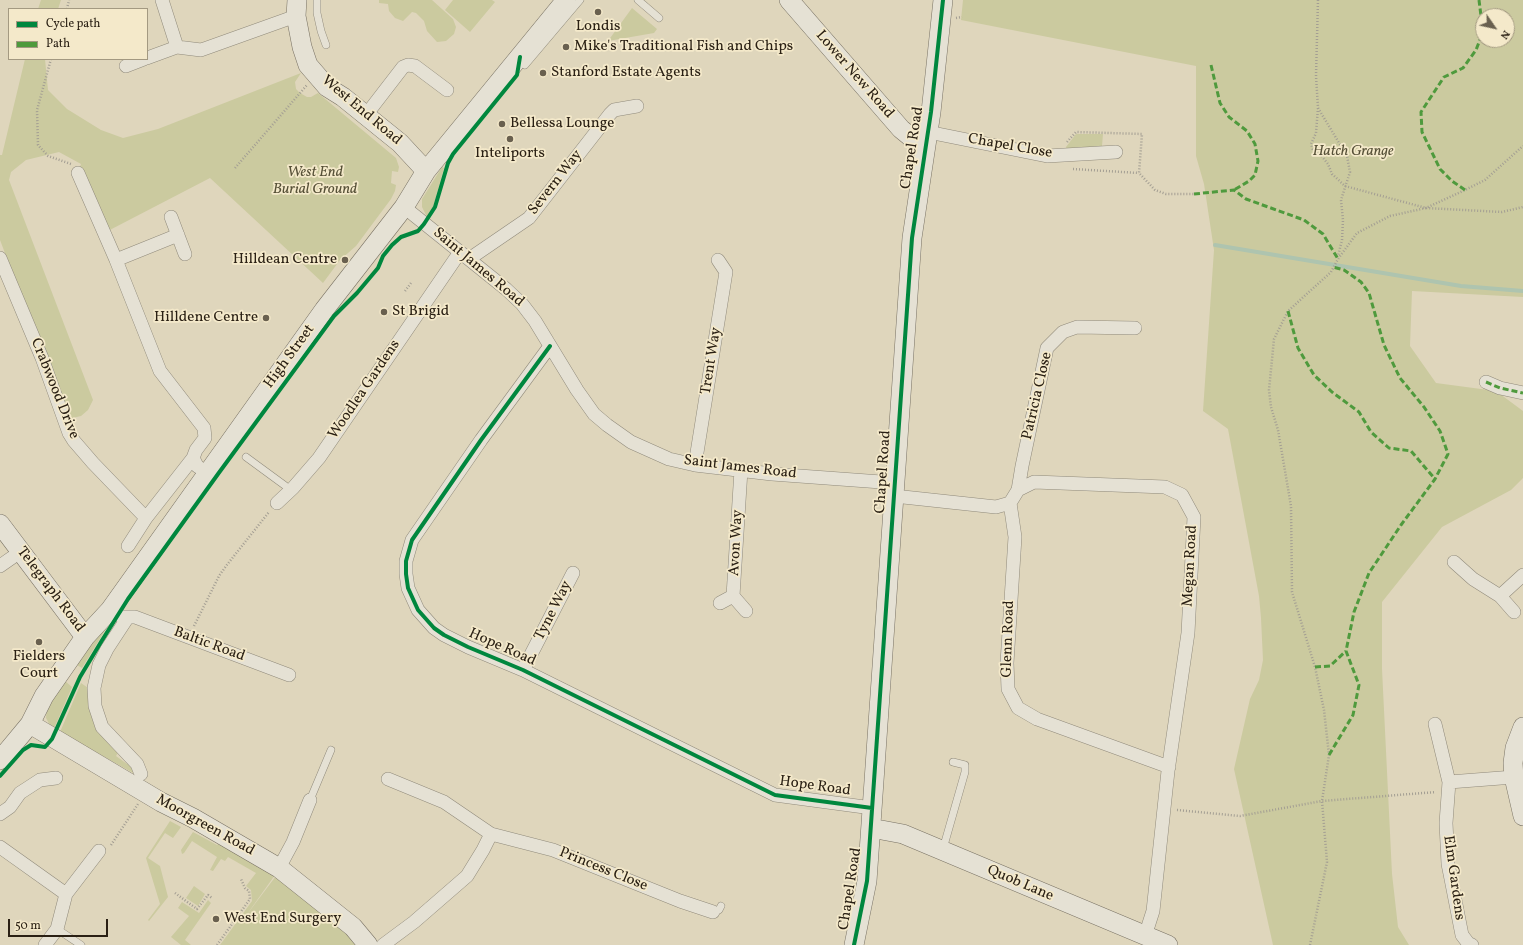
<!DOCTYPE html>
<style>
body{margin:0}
#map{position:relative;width:1523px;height:945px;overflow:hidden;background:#dfd6bc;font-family:Vollkorn,serif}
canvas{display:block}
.legend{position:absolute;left:8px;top:8px;width:140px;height:52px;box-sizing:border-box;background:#f4e9ca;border:1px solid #a39981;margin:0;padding:5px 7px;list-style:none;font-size:12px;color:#2a2014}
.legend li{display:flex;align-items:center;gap:8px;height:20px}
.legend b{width:20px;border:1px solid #a39981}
.north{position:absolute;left:1475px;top:8px;width:40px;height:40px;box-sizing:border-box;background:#f4e9ca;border:1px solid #a39981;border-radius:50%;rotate:124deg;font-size:11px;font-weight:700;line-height:16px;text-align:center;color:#2a2014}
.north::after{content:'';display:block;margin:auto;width:14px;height:18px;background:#69604f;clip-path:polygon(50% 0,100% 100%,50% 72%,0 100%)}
.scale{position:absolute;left:8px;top:919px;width:100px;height:18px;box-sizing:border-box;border:2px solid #2a2014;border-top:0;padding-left:5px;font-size:12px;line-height:14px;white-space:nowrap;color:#2a2014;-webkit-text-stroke:3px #f4e9ca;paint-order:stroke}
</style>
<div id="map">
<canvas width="1523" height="945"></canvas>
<ul class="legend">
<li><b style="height:5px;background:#00873e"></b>Cycle path</li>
<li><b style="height:5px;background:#4f9a3d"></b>Path</li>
</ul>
<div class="north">N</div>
<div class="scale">50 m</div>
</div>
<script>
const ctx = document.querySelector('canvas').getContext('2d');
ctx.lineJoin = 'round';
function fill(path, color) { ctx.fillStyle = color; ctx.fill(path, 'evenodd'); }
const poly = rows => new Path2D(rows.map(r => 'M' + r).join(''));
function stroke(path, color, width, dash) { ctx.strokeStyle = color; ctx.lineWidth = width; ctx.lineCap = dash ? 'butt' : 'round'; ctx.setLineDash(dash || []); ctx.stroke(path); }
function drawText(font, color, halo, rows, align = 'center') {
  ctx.font = font + ' Vollkorn,serif'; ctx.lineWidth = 3.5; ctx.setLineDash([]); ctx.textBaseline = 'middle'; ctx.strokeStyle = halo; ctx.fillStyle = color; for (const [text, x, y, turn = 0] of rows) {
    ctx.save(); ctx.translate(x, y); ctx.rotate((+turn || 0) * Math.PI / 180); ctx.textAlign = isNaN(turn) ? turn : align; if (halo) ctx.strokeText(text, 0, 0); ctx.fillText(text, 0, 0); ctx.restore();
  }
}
const green = poly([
 [41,0,61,0,58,9,38,9],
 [379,0,432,0,453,19,456,27,454,34,446,41,437,42,427,31,424,21,416,13,412,12,403,21,395,18,389,11,388,4,379,3],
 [453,0,492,0,495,2,470,32,445,10],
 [963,0,1523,0,1523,297,1412,291,1410,346,1436,383,1496,391,1523,411,1523,478,1511,490,1442,527,1382,602,1382,669,1392,874,1398,927,1409,945,1273,945,1234,769,1250,699,1259,680,1263,660,1261,618,1259,596,1228,429,1203,411,1214,250,1204,184,1196,156,1196,66,961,20],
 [1483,16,1507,16,1507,40,1483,40],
 [632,8,657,29,654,33,608,41],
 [25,59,45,59,48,90,67,109,101,130,123,138,158,129,301,73,295,82,296,89,300,93,307,97,311,97,318,93,396,158,399,167,398,172,392,171,391,183,396,185,395,191,391,199,356,246,340,260,323,283,210,178,104,233,78,173,81,164,59,152,26,160,11,172,9,180,93,400,88,410,81,416,68,419,0,240,0,155,2,155],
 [1076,134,1103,134,1102,146,1067,151,1066,147],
 [442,167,444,168,433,207,427,217,422,207,422,199],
 [109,624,82,668,77,665,103,628],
 [65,681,72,687,53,731,46,718,47,707],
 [81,683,91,690,119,751,116,756,127,764,129,760,135,774,60,732],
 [170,821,181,827,173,838,165,833,148,858,160,866,168,897,149,921,148,920,160,904,146,858],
 [193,832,217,845,220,842,275,875,245,917,276,876,360,945,220,945,252,901,251,890,246,886,256,873,228,857,225,861,221,859,213,871,210,870,217,857,192,841,184,853,182,854,181,850],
 [194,886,205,894,198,906,186,898],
 [208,900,211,903,185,940,191,945,181,945,171,937,189,916,178,908,182,902,199,913]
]);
const stream = poly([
 [1215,245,1461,286,1523,291]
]);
const path = poly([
 [1318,0,1316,76,1318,108,1347,156,1350,172,1341,200,1343,220,1342,240,1338,256],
 [67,9,69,0],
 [956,18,962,17],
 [51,59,37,110,38,145,48,156,71,164],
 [1318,108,1316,133,1311,144,1313,150,1320,154,1328,164,1332,174,1345,186,1426,208,1502,212,1523,207],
 [1067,142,1076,132,1142,134,1139,173,1155,190,1166,194,1194,194],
 [235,168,307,85],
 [1073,169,1139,173],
 [405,291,411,283],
 [194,626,219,576,226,566,269,512],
 [1177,810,1240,816,1322,801,1436,792],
 [111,845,138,804],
 [175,893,197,909,208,895,212,898],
 [217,945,250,899,249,891,245,888,241,879],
 [1310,945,1327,862,1322,801,1329,755,1324,710,1315,667,1292,592,1291,506,1278,430,1271,407,1269,390,1274,339,1288,311,1331,272,1338,259,1357,233,1390,216,1426,208,1465,190,1485,180,1523,146]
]);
const lane = poly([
 [317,0,317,13,321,31,326,45],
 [638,0,659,18],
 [520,58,525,65,580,0],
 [246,457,291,490],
 [310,800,331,750],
 [943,849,965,772,965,765,953,762],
 [713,912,719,910,721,906],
 [57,929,81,945]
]);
const street = poly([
 [162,0,177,47],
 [147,58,177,47,201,50,296,16],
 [126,66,144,59],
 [366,115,403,67,408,65,415,66,447,90],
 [928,132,1047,156,1116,152],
 [78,173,116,260,160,371,204,428,205,438,196,450,193,458,197,466,207,473],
 [404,207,506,289,522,304,535,321,577,390,594,414,607,425,631,442,669,459,695,465,772,474,895,483],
 [171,217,185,254],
 [0,258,42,358,69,433,74,441,93,463,146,518,193,458],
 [469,259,529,218,610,114,614,110,637,106],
 [116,260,178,235],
 [550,346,481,440,412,540,406,561,406,574,408,588,418,610,434,628,444,635,468,647,523,670,775,795,872,808],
 [1486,382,1500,388,1523,393],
 [695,465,726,272,718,260],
 [741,470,733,596,746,611],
 [1018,490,1022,466,1047,348,1063,332,1077,327,1135,328],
 [894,496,996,507,1010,503,1018,490,1034,482,1165,487,1182,495,1194,517,1188,633,1168,771,1153,911,1145,936],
 [277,503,293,488,319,458,460,252],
 [1010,503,1015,537,1007,663,1008,689,1018,708,1037,719,1169,767],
 [128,546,146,518],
 [1454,562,1473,579,1500,596,1514,612],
 [0,566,20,552],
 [1500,596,1523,575],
 [720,603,733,596],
 [110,610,122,617,135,617,289,675],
 [128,617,107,649,99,665,94,688,95,706,102,727,137,764,141,774],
 [523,670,573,573],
 [1435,724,1449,782,1446,823,1448,864,1451,879,1462,935,1468,943,1472,945],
 [388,779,444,802,491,834,553,850,680,901,713,912],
 [1449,782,1514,777],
 [0,814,10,807,20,793,40,780,56,778],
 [0,847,66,894],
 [279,868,293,842,310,800],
 [45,945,57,929,66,894,99,851],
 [383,945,414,922,467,876,483,850,491,834]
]);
const secondary = poly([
 [297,0,296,16,302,47,308,65,327,87,343,97,400,143,426,171],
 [789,0,901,129,912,138,925,144],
 [0,524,85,637],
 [30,724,161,802,193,818,279,868,353,927,368,945],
 [1523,727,1515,748,1513,763,1514,777,1523,816],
 [0,760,30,724,44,696,85,637,110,610,324,310,404,207,426,171,566,0],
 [871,828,903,834,1168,945],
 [854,945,867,881,912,238,931,112,943,0]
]);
const quiet = poly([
 [1211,65,1220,103,1229,117,1247,131,1255,144,1258,161,1255,175,1249,181,1234,190],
 [1465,190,1452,181,1440,169,1422,132,1421,112,1444,77,1463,68,1476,50,1483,32,1479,0],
 [1194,194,1234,190,1246,199,1304,220,1323,234,1338,259],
 [1288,311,1298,348,1314,375,1332,392,1359,412,1371,432,1389,448,1411,451,1435,479],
 [1486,382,1500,388,1523,393],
 [1315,667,1330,666,1346,651],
 [1329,755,1353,715,1359,685,1346,651,1354,612,1369,573,1401,525,1435,479,1448,454,1440,431,1424,407,1400,378,1384,345,1369,293,1361,282,1344,270,1333,267]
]);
const cycleway = poly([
 [550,346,481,440,412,540,406,561,406,574,408,588,418,610,434,628,444,635,468,647,523,670,775,795,872,808],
 [0,776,23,750,31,745,45,747,52,739,80,677,101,642,128,599,218,474,334,316,357,293,378,268,383,256,392,245,401,237,418,231,424,224,435,207,448,163,453,154,517,75,520,57],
 [854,945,867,881,912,238,931,112,943,0]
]);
const markers = [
 [598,12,4,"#69604f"],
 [566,47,4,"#69604f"],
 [543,73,4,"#69604f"],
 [502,124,4,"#69604f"],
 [510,139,4,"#69604f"],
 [345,260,4,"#69604f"],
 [384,312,4,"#69604f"],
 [266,318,4,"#69604f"],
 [39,642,4,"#69604f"],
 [216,919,4,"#69604f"]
];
const poiNames = [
 ["Londis",598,27,"center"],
 ["Mike's Traditional Fish and Chips",574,47],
 ["Stanford Estate Agents",551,73],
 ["Bellessa Lounge",510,124],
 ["Inteliports",510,154,"center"],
 ["Hilldean Centre",337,260,"right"],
 ["St Brigid",392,312],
 ["Hilldene Centre",258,318,"right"],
 ["Fielders",39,657,"center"],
 ["Court",39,674,"center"],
 ["West End Surgery",224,919]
];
const streetNames = [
 ["Lower New Road",854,75,49],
 ["West End Road",361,111,40],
 ["Chapel Close",1010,147,10],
 ["Chapel Road",913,148,-81],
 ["Severn Way",556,183,-52],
 ["Saint James Road",478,268,40],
 ["High Street",290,357,-54],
 ["Trent Way",712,361,-81],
 ["Crabwood Drive",54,389,68],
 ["Woodlea Gardens",365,390,-56],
 ["Patricia Close",1038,396,-77],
 ["Saint James Road",740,468,7],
 ["Chapel Road",884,472,-86],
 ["Avon Way",737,543,-87],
 ["Megan Road",1191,566,-87],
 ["Telegraph Road",50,590,53],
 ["Tyne Way",554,611,-63],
 ["Glenn Road",1009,639,-88],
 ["Baltic Road",209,645,20],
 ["Hope Road",502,648,24],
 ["Hope Road",815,787,8],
 ["Moorgreen Road",205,826,29],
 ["Princess Close",603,870,22],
 ["Elm Gardens",1453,878,82],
 ["Quob Lane",1020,884,23],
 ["Chapel Road",851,889,-81]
];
const parkNames = [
 ["Hatch Grange",1353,152],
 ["West End",315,173],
 ["Burial Ground",315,190]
];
fill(green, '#cbca9f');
stroke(stream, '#aec4af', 4);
stroke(lane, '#908a7b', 8);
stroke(street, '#908a7b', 14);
stroke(secondary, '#787163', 20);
stroke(path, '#a39e93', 2.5, [1, 2]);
stroke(lane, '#e5e1d4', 7);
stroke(street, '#e5e1d4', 13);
stroke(secondary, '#e5e1d4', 19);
stroke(quiet, '#4f9a3d', 3, [6, 3]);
stroke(cycleway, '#00873e', 4);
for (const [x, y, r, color] of markers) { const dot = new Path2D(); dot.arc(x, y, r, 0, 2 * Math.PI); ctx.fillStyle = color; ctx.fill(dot); stroke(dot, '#f4e9ca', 1.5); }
drawText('15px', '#2a2014', '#f4e9ca', poiNames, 'left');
drawText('15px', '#2a2014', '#f4e9ca', streetNames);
drawText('italic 15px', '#565037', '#f4e9ca', parkNames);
</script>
